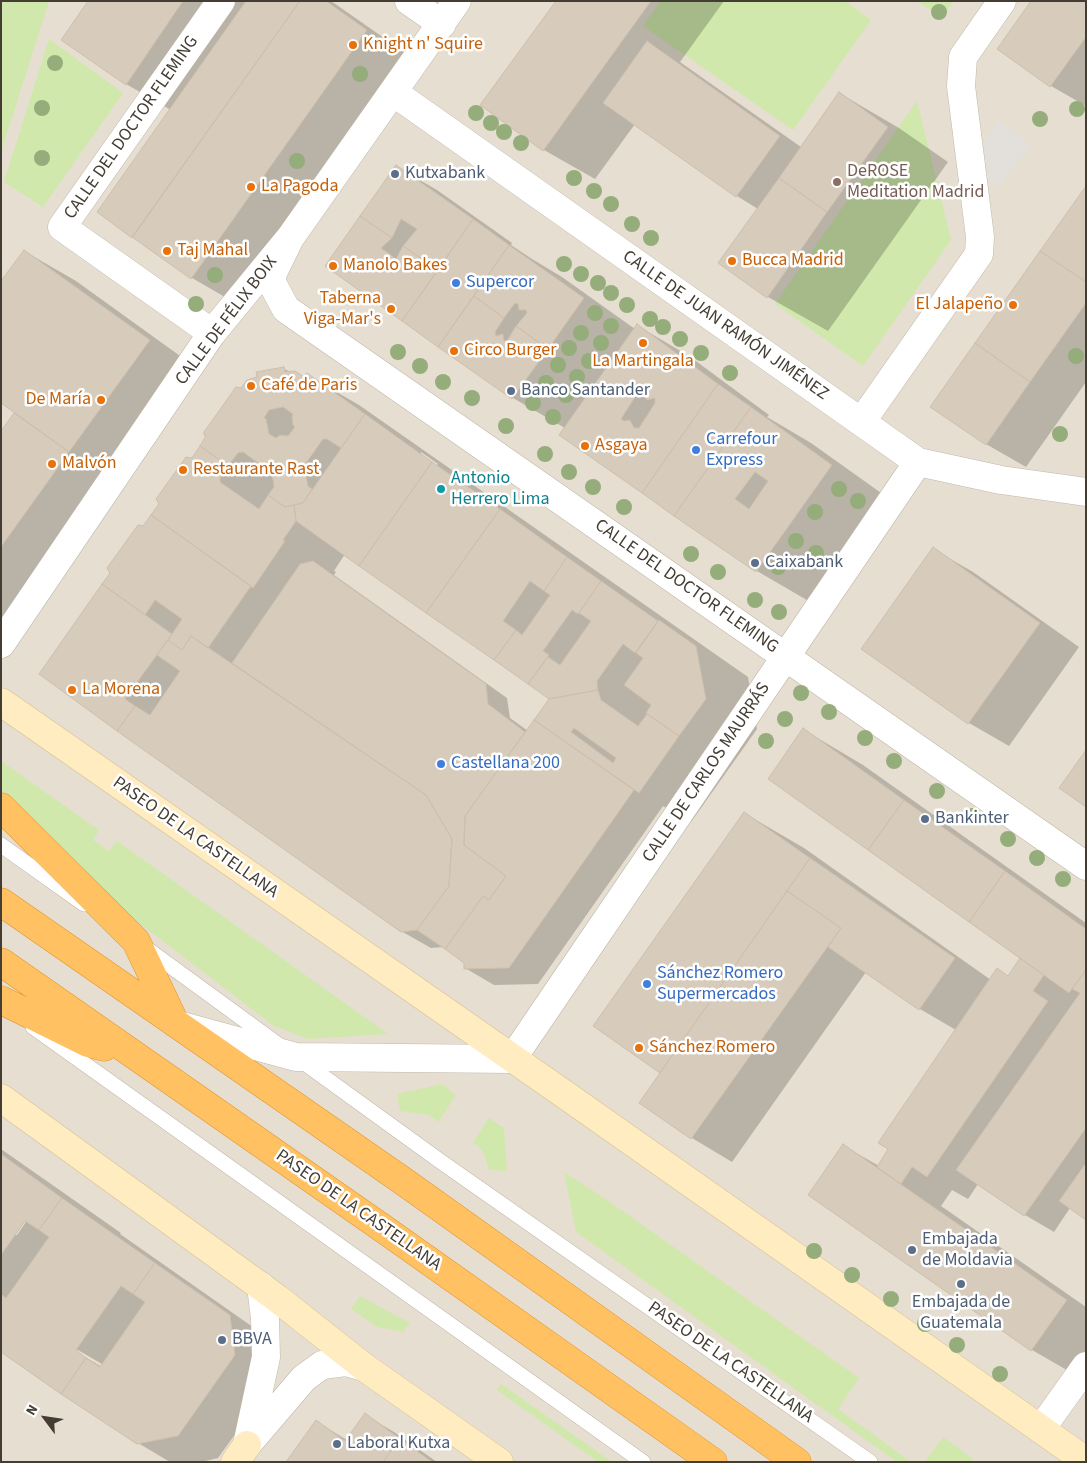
<!DOCTYPE html>
<meta charset="utf-8">
<style>
body{margin:0}
#map{position:relative;width:1087px;height:1463px;overflow:hidden;background:#f2ede3;font-family:"Source Sans 3",sans-serif}
canvas{display:block}
.frame{position:absolute;inset:0;border:2px solid #443d33;pointer-events:none}
.north{position:absolute;left:20px;top:1393px;width:50px;height:50px;-webkit-text-stroke:4px #fff;paint-order:stroke;rotate:301deg;font-size:14px;font-weight:700;line-height:20px;text-align:center;color:#443d33}
.north::after{content:'';display:block;margin:auto;width:18px;height:22px;background:#443d33;clip-path:polygon(50% 0,100% 100%,50% 72%,0 100%)}
</style>
<div id="map">
<canvas width="1087" height="1463"></canvas>
<div class="frame"></div>
<div class="north">N</div>
</div>
<script>
const ctx = document.querySelector('canvas').getContext('2d');
ctx.lineJoin = 'round';
function fill(path, color) { ctx.fillStyle = color; ctx.fill(path, 'evenodd'); }
const poly = rows => new Path2D(rows.map(r => 'M' + r).join(''));
function stroke(path, color, width, dash) { ctx.strokeStyle = color; ctx.lineWidth = width; ctx.lineCap = dash ? 'butt' : 'round'; ctx.setLineDash(dash || []); ctx.stroke(path); }
function drawText(font, color, halo, rows, align = 'center') {
  ctx.font = font + ' "Source Sans 3",sans-serif'; ctx.lineWidth = 5; ctx.setLineDash([]); ctx.textBaseline = 'middle'; ctx.strokeStyle = halo; ctx.fillStyle = color; for (const [text, x, y, turn = 0] of rows) {
    ctx.save(); ctx.translate(x, y); ctx.rotate((+turn || 0) * Math.PI / 180); ctx.textAlign = isNaN(turn) ? turn : align; if (halo) ctx.strokeText(text, 0, 0); ctx.fillText(text, 0, 0); ctx.restore();
  }
}
const residential = poly([
 [1,1,1086,1,1086,1462,1,1462]
]);
const green = poly([
 [1,1,49,1,1,152],
 [661,1,845,1,871,20,793,130,643,26],
 [917,1,953,1,942,18],
 [49,39,123,93,43,207,4,182],
 [917,101,951,240,863,366,775,304],
 [1,761,99,830,93,840,109,851,117,841,388,1034,308,1039,274,1026,96,890,55,848,1,789],
 [442,1084,456,1095,438,1122,429,1115,400,1111,397,1094],
 [489,1118,504,1128,507,1171,489,1170,483,1151,473,1142],
 [564,1172,607,1200,859,1378,838,1409,911,1462,897,1462,576,1232],
 [360,1296,410,1323,403,1332,377,1327,351,1309],
 [501,1384,612,1462,598,1462,497,1390],
 [943,1437,973,1459,971,1462,925,1462]
]);
const parking = poly([
 [999,121,1030,144,999,187,982,176,989,166,974,155]
]);
const shadow = poly([
 [90,1,331,1,407,54,232,301,192,278,99,212,171,110,126,84],
 [557,1,724,1,680,62,801,147,839,93,899,128,948,162,828,331,768,297,720,263,758,209,737,196,635,124,595,179,544,150],
 [1086,1,1086,106,1051,86],
 [397,167,437,190,512,243,511,245,532,259,562,277,635,329,638,326,689,356,769,415,767,417,811,443,891,500,817,606,757,571,675,515,565,428,513,398,326,266],
 [1086,188,1086,382,1026,467,986,444],
 [24,251,76,281,201,371,1,648,1,433,16,412],
 [284,369,304,377,307,375,359,405,748,677,757,729,691,822,663,806,538,984,494,985,465,968,465,962,443,947,431,948,401,931,40,674,241,390],
 [421,452,438,464,436,466,421,455],
 [345,554,551,698,528,731,510,718,507,698,334,575,336,572,334,571],
 [933,549,973,572,1079,647,1009,746,969,723,863,648],
 [804,730,863,765,1086,923,1086,1219,1070,1208,1054,1232,1025,1215,978,1184,968,1199,952,1190,941,1206,1086,1307,1086,1381,1032,1350,844,1146,879,1166,956,1030,920,1009,866,972,732,1162,692,1138,641,1102,662,1073,744,813,804,848,991,980,1009,977,1022,958],
 [1,1149,121,1233,120,1234,270,1339,275,1379,218,1458,201,1462,170,1462,138,1443,1,1350],
 [28,1215,30,1216,17,1235,14,1235],
 [71,1346,102,1364,102,1367,70,1348],
 [365,1415,394,1432,437,1462,288,1462,317,1422,347,1440]
]);
const building = poly([
 [88,1,183,1,126,85,61,40,88,1],
 [246,1,300,1,132,238,97,212,246,1],
 [300,1,326,1,367,30,191,279,132,237,300,1],
 [556,1,651,1,543,151,480,105,556,1],
 [1031,1,1086,1,1086,37,1050,87,997,49,1031,1],
 [647,41,780,136,736,197,603,103,647,41],
 [839,92,888,127,827,212,779,178,839,92],
 [396,165,473,219,438,270,403,246,417,229,401,219,392,238,360,216,396,165],
 [779,178,827,212,767,298,718,263,779,178],
 [1086,186,1086,282,1040,251,1086,186],
 [360,216,392,238,381,248,396,259,403,246,438,270,402,321,325,266,360,216],
 [473,219,509,245,438,347,402,321,473,219],
 [509,245,584,298,548,349,516,326,527,313,526,310,519,310,518,304,515,303,504,318,474,296,509,245],
 [24,250,150,340,69,452,1,403,1,281,24,250],
 [1040,251,1086,282,1086,303,1030,382,975,343,1040,251],
 [474,296,504,318,495,332,496,336,503,334,504,341,507,341,516,326,548,349,512,399,438,347,474,296],
 [637,324,718,384,642,493,559,435,637,324],
 [639,391,645,392,645,396,647,400,655,398,655,403,639,428,634,428,630,420,624,421,621,419,639,391],
 [975,343,1030,382,986,445,930,407,975,343],
 [284,367,285,372,295,371,303,376,307,373,365,414,341,448,327,439,323,439,304,466,308,486,312,489,303,503,285,507,268,495,274,487,272,473,243,452,238,453,228,466,200,446,206,436,204,435,204,432,236,387,241,388,247,380,257,377,256,372,284,367],
 [283,407,293,414,292,416,293,425,295,427,288,436,280,435,276,438,269,434,266,419,264,418,269,410,283,407],
 [718,384,751,407,674,516,642,493,718,384],
 [751,407,832,465,756,572,674,516,751,407],
 [755,472,768,481,749,509,735,499,755,472],
 [14,413,69,452,1,547,1,431,14,413],
 [365,414,432,462,359,566,296,521,294,505,303,503,365,414],
 [200,446,228,466,220,478,220,482,259,509,268,495,285,507,294,505,296,521,283,540,285,541,253,588,151,515,159,504,156,499,186,457,192,458,200,446],
 [432,462,500,509,426,613,359,566,432,462],
 [500,509,567,557,544,591,530,581,503,621,516,630,494,660,426,613,500,509],
 [151,515,251,586,208,648,191,636,182,650,168,640,182,619,155,600,145,615,102,584,110,573,107,568,138,525,143,526,151,515],
 [933,547,1040,623,968,724,861,649,933,547],
 [567,557,601,581,578,614,572,610,543,651,549,655,528,684,494,660,516,630,522,635,550,595,544,591,567,557],
 [313,561,486,684,488,704,525,732,465,816,464,845,506,876,489,900,483,896,445,949,417,930,449,886,452,839,426,795,232,663,300,564,313,561],
 [601,581,658,621,635,653,623,644,597,681,598,690,549,699,528,684,548,657,560,665,591,621,579,613,601,581],
 [102,584,172,634,125,699,135,706,117,731,39,674,102,584],
 [659,620,696,646,706,699,679,736,646,713,651,705,624,685,643,658,636,653,659,620],
 [191,636,426,795,452,839,449,886,417,930,401,932,117,731,135,706,150,715,180,671,157,655,168,640,182,650,191,636],
 [598,690,601,700,638,726,647,714,679,736,639,793,534,720,549,699,598,690],
 [574,728,616,758,613,763,571,732,574,728],
 [534,720,634,790,509,968,464,969,464,963,445,949,483,896,489,900,506,876,464,845,465,816,534,720],
 [803,728,904,800,868,850,768,779,803,728],
 [1086,750,1086,807,1059,788,1086,750],
 [904,800,1005,871,969,922,868,850,904,800],
 [744,812,810,858,660,1073,593,1026,744,812],
 [810,858,955,958,919,1010,828,947,841,928,787,891,810,858],
 [1005,871,1086,929,1086,970,1069,993,969,922,1005,871],
 [787,891,841,928,691,1139,639,1103,787,891],
 [1020,958,1044,975,1033,991,1048,1001,927,1177,912,1167,901,1184,877,1167,888,1149,878,1143,997,968,1008,976,1020,958],
 [1086,970,1086,1128,1024,1216,956,1170,1080,993,1072,989,1086,970],
 [843,1144,1067,1300,1031,1351,808,1195,843,1144],
 [1,1154,62,1198,39,1230,25,1221,1,1255,1,1154],
 [1086,1163,1086,1220,1059,1201,1086,1163],
 [62,1198,155,1263,133,1294,121,1286,76,1350,86,1358,61,1394,1,1352,1,1294,6,1298,49,1237,39,1230,62,1198],
 [155,1263,230,1315,235,1355,178,1436,137,1444,61,1394,86,1358,100,1367,145,1302,133,1294,155,1263],
 [365,1413,400,1439,383,1462,286,1462,316,1420,345,1441,365,1413],
 [400,1439,432,1462,383,1462,400,1439]
]);
const lane = poly([
 [1,845,84,904],
 [143,946,280,1046],
 [33,1027,643,1462],
 [299,1059,440,1161,870,1462]
]);
const street = poly([
 [409,1,442,24],
 [393,92,918,462,1001,480,1086,492],
 [290,238,272,275,272,283,286,309,1086,866],
 [212,333,62,227,221,1],
 [862,421,979,254,980,237,961,86,963,57,1002,1],
 [1,644,212,333,290,238,457,1],
 [182,1026,296,1057,512,1059,918,462],
 [1041,1429,1086,1366],
 [251,1440,304,1378,322,1365,346,1362,364,1367],
 [247,1445,266,1357,265,1318,261,1286]
]);
const secondary = poly([
 [1,702,564,1094,1086,1461],
 [1,1098,278,1299,364,1367,499,1462],
 [235,1462,247,1445]
]);
const highway = poly([
 [1,807,136,941,175,1023],
 [1,902,403,1181,797,1462],
 [1,962,388,1232,713,1462],
 [1,1000,88,1043,104,1047]
]);
const trees = [
 [939,12],
 [55,63],
 [360,74],
 [42,108],
 [1077,109],
 [476,113],
 [1040,119],
 [491,123],
 [504,132],
 [521,143],
 [42,158],
 [297,161],
 [574,178],
 [594,191],
 [611,204],
 [632,224],
 [651,238],
 [564,264],
 [581,274],
 [215,275],
 [598,283],
 [611,293],
 [196,304],
 [627,305],
 [595,313],
 [650,319],
 [611,326],
 [663,327],
 [581,333],
 [680,339],
 [601,343],
 [569,348],
 [398,352],
 [701,353],
 [1076,356],
 [589,361],
 [558,365],
 [420,366],
 [730,373],
 [577,377],
 [443,382],
 [546,383],
 [566,395],
 [472,398],
 [533,403],
 [553,417],
 [506,426],
 [1060,434],
 [545,454],
 [569,472],
 [593,487],
 [839,489],
 [858,501],
 [624,507],
 [815,512],
 [796,541],
 [816,553],
 [691,554],
 [778,567],
 [718,572],
 [755,600],
 [779,612],
 [801,693],
 [829,712],
 [785,719],
 [865,738],
 [766,741],
 [894,761],
 [937,791],
 [972,816],
 [1008,839],
 [1037,858],
 [1063,879],
 [814,1251],
 [852,1275],
 [891,1299],
 [925,1324],
 [957,1345],
 [1000,1374]
];
const markers = [
 [353,45,5,"#e8710a"],
 [395,174,5,"#5c6f8a"],
 [837,182,5,"#8d6e63"],
 [251,187,5,"#e8710a"],
 [167,251,5,"#e8710a"],
 [732,261,5,"#e8710a"],
 [333,266,5,"#e8710a"],
 [456,283,5,"#3f7fe0"],
 [1013,305,5,"#e8710a"],
 [391,309,5,"#e8710a"],
 [643,343,5,"#e8710a"],
 [454,351,5,"#e8710a"],
 [251,386,5,"#e8710a"],
 [511,391,5,"#5c6f8a"],
 [101,400,5,"#e8710a"],
 [585,446,5,"#e8710a"],
 [696,450,5,"#3f7fe0"],
 [52,464,5,"#e8710a"],
 [183,470,5,"#e8710a"],
 [441,489,5,"#0f9aa8"],
 [755,563,5,"#5c6f8a"],
 [72,690,5,"#e8710a"],
 [441,764,5,"#3f7fe0"],
 [925,819,5,"#5c6f8a"],
 [647,984,5,"#3f7fe0"],
 [639,1048,5,"#e8710a"],
 [912,1250,5,"#5c6f8a"],
 [961,1284,5,"#5c6f8a"],
 [222,1340,5,"#5c6f8a"],
 [337,1444,5,"#5c6f8a"]
];
const foodNames = [
 ["Knight n' Squire",363,45],
 ["La Pagoda",261,187],
 ["Taj Mahal",177,251],
 ["Bucca Madrid",742,261],
 ["Manolo Bakes",343,266],
 ["Taberna",381,299,"right"],
 ["Viga-Mar's",381,320,"right"],
 ["El Jalapeño",1003,305,"right"],
 ["Circo Burger",464,351],
 ["La Martingala",643,362,"center"],
 ["Café de Paris",261,386],
 ["De María",91,400,"right"],
 ["Asgaya",595,446],
 ["Malvón",62,464],
 ["Restaurante Rast",193,470],
 ["La Morena",82,690],
 ["Sánchez Romero",649,1048]
];
const streetNames = [
 ["CALLE DEL DOCTOR FLEMING",132,128,-55],
 ["CALLE DE FÉLIX BOIX",227,321,-53],
 ["CALLE DE JUAN RAMÓN JIMÉNEZ",725,326,35],
 ["CALLE DEL DOCTOR FLEMING",686,587,35],
 ["CALLE DE CARLOS MAURRÁS",707,773,-56],
 ["PASEO DE LA CASTELLANA",195,838,35],
 ["PASEO DE LA CASTELLANA",358,1211,35],
 ["PASEO DE LA CASTELLANA",730,1363,35]
];
const educationNames = [
 ["DeROSE",847,172],
 ["Meditation Madrid",847,193]
];
const serviceNames = [
 ["Kutxabank",405,174],
 ["Banco Santander",521,391],
 ["Caixabank",765,563],
 ["Bankinter",935,819],
 ["Embajada",922,1240],
 ["de Moldavia",922,1261],
 ["Embajada de",961,1303,"center"],
 ["Guatemala",961,1324,"center"],
 ["BBVA",232,1340],
 ["Laboral Kutxa",347,1444]
];
const shopNames = [
 ["Supercor",466,283],
 ["Carrefour",706,440],
 ["Express",706,461],
 ["Castellana 200",451,764],
 ["Sánchez Romero",657,974],
 ["Supermercados",657,995]
];
const cultureNames = [
 ["Antonio",451,479],
 ["Herrero Lima",451,500]
];
fill(residential, '#e6dfd1');
fill(green, '#d0e8ab');
fill(parking, '#e3e0dc');
fill(shadow, '#0003');
fill(building, '#d7cbbc');
stroke(building, '#cfbfac', 1);
stroke(lane, '#c1b7a9', 16);
stroke(street, '#c1b7a9', 29);
stroke(secondary, '#d4bf92', 29);
stroke(highway, '#e1952f', 29);
stroke(lane, '#fff', 15);
stroke(street, '#fff', 28);
stroke(secondary, '#ffecc1', 28);
stroke(highway, '#ffc162', 28);
ctx.fillStyle = '#95ac7b';
for (const [x, y] of trees) { ctx.beginPath(); ctx.arc(x, y, 8, 0, 2 * Math.PI); ctx.fill(); }
for (const [x, y, r, color] of markers) { const dot = new Path2D(); dot.arc(x, y, r, 0, 2 * Math.PI); ctx.fillStyle = color; ctx.fill(dot); stroke(dot, '#fff', 2); }
drawText('18px', '#c56008', '#fff', foodNames, 'left');
drawText('18px', '#443d33', '#fff', streetNames);
drawText('18px', '#785e54', '#fff', educationNames, 'left');
drawText('18px', '#4e5e75', '#fff', serviceNames, 'left');
drawText('18px', '#366cbe', '#fff', shopNames, 'left');
drawText('18px', '#0d838f', '#fff', cultureNames, 'left');
</script>
